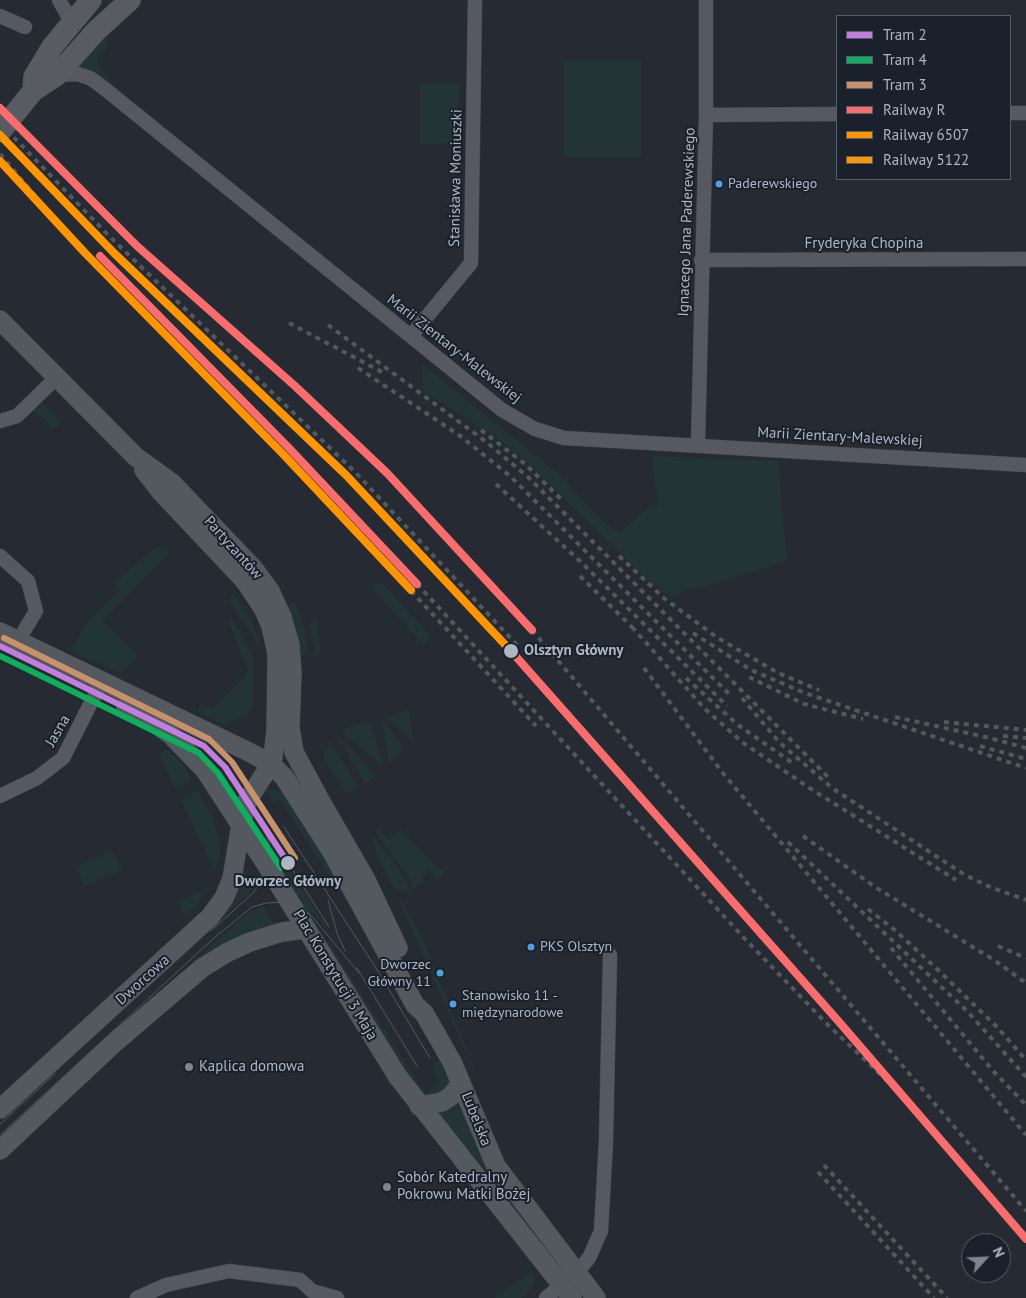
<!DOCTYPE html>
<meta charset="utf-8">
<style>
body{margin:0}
#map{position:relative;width:1026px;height:1298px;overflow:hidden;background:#262a32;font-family:"PT Sans",sans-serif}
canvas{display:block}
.legend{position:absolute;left:836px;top:15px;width:175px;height:165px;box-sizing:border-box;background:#1a212c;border:1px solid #555d69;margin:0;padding:6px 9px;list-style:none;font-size:15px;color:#aeb6c4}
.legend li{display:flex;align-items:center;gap:10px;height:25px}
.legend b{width:25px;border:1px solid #555d69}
.north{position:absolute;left:961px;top:1233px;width:50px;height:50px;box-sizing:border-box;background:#1a212c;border:1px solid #555d69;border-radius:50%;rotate:65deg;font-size:14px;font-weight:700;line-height:20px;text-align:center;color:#aeb6c4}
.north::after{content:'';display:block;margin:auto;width:18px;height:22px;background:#7e8591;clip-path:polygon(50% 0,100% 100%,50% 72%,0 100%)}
</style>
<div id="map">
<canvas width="1026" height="1298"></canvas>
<ul class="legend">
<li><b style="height:6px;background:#c07fdc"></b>Tram 2</li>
<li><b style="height:6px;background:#0daf5c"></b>Tram 4</li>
<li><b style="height:6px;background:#c7916a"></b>Tram 3</li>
<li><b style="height:6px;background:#fb6d6d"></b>Railway R</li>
<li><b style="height:6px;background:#ff9500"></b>Railway 6507</li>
<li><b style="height:6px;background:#ff9500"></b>Railway 5122</li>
</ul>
<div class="north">N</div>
</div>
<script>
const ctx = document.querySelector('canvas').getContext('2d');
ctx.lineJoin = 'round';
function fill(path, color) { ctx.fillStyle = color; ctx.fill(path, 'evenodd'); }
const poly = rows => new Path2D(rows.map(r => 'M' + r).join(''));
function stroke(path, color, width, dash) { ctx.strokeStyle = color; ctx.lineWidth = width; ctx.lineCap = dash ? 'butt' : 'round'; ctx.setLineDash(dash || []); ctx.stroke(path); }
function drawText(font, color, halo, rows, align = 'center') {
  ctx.font = font + ' "PT Sans",sans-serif'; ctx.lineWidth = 4; ctx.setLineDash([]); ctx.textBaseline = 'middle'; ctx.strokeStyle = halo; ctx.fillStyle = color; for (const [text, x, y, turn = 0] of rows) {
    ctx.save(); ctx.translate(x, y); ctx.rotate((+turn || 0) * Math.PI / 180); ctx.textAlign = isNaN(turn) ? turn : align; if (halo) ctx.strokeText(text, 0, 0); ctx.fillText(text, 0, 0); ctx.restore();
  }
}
const green = poly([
 [105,34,107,48,98,57,97,63,118,91,96,74,76,67],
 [564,61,641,61,641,157,564,157],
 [458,83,458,143,420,144,420,84],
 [422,364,560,475,598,517,620,533,650,506,658,507,652,456,778,461,787,561,707,586,684,590,671,598,649,581,527,462,500,440,423,391],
 [42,403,60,421,57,427,51,427,42,416,40,417,34,411],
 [163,547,170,552,102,621,137,656,120,673,77,654,72,649,85,625,120,590,115,583,154,548],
 [380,581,430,635,424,645,372,588],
 [233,595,239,600,250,617,258,638,262,655,253,636,228,600],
 [294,601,300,612,307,643,307,653,303,656,299,653,287,607],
 [319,612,316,620,321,650,314,659,315,650,309,624],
 [231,618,253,655,253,707,247,715,226,725,198,712,200,704,212,709,242,680,248,670,230,625,229,619],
 [409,710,413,740,412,740,388,716],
 [381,718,404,748,389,763],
 [369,722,384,766,383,766,340,730],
 [335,733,375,775,366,784],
 [330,740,359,789,345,792,325,761,323,757],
 [167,749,183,764,192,780,176,790,159,754],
 [274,789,285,793,302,816,352,907,349,906,279,799,273,803,265,790],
 [197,791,213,818,219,839,220,853,215,872,181,800],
 [379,828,389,840,401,829,437,868,437,871,446,866,449,869,438,879,429,870,422,877,425,880,413,889,408,876,375,832],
 [372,834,405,878,410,891,415,896,393,887,377,855],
 [271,842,327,928,326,929,314,914,298,904,272,857],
 [112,850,122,870,85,886,76,867],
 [240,877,244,878,252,890,214,926],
 [209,887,196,906,185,916,178,902],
 [401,899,425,944,486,1099,399,900],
 [263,906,276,927,173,981,240,919,253,910],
 [328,941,425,1093,439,1084,432,1065,443,1059,450,1078,447,1088,441,1095,423,1099,323,945],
 [458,1098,500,1184,498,1185,472,1154,443,1128,432,1112],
 [533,1271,534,1283,530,1291,521,1298,494,1298]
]);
const street = poly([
 [59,0,71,21],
 [0,16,25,27],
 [57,75,77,74,90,78,105,89,502,410,535,429,564,438,1026,465],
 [1010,113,1026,113],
 [706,115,837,114],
 [701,260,1026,259],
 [411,336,471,263,475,0],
 [0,421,17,416,57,377],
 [698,444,706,115,706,0],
 [0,556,28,581,36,611,18,641],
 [0,796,37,778,63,758,102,681],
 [137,1298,166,1285,229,1271,300,1280,312,1291,337,1298],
 [546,1298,577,1272,589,1258,601,1231,606,1141,610,955]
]);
const secondary = poly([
 [0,320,136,457,172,483,254,569,270,591,282,617,290,645,292,673,290,728,294,752,321,802,366,880,398,948],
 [0,632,249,752,271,764,284,777,332,852,415,1005,424,1013,452,1062,496,1166,596,1298],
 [126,707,145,716,171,735,205,770,268,867,398,1077,572,1298],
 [419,1106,442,1102,451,1096,461,1083],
 [0,1109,210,917,224,898,232,879,241,824,247,801,271,764,273,757,276,730,277,654,271,626,263,608,245,581,162,493,144,470],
 [0,1150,112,1045,202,968,228,952,250,942,282,932,306,929]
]);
const primary = poly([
 [91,0,52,47,34,77,33,91,57,75,96,31,130,0]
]);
const tram = poly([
 [284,827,376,968,430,1058],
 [288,863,329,927],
 [328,900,337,933,345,951],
 [211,931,254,892,267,872,270,858,269,842,259,819],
 [357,968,417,1066],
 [0,1124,55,1074],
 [0,1135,214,938,252,907,266,903,282,902,291,904,309,913,359,973]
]);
const rail = poly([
 [0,123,109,236,356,473,517,645],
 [0,154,76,244,304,475,536,726],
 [289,323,382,372],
 [328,325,485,441,528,477,828,777],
 [358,368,459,435,510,476,732,697],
 [481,430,525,464,564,502],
 [496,484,583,564,727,706],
 [619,556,665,599,718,638,778,673,819,690],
 [580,576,637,632],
 [417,584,746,940,828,1025,899,1092,932,1129],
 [632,627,704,708,742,742,811,789,956,880],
 [532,630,1026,1211],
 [693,633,751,670,805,693,1026,768],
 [644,668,722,772,1026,1135],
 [749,677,804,704,863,719],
 [686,678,738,725,794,764],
 [742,698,779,742,832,788,965,875,990,887,1026,900],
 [895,717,990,738,1026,748],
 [944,722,1026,730],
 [1003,736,1026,738],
 [980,746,1026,759],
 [803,836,875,887,994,960,1026,983],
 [788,842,968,1012,1026,1077],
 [868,909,896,931,937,969,997,1027,1026,1060],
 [998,946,1026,958],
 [891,948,994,1072,1026,1105],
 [824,1165,947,1298],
 [818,1172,934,1298]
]);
const primaryBridge = poly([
 [0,132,33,91]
]);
const rail1 = poly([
 [0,108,137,246,295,386,387,473,532,630],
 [100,256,288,447,417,584],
 [511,651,840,1023,1026,1239]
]);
const rail2 = poly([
 [0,135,114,253,347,476,511,651]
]);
const rail3 = poly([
 [0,161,86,254,282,453,411,590]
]);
const tram1 = poly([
 [0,646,204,746,225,767,288,863]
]);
const tram2 = poly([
 [0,656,199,753,218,773,281,868]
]);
const tram3 = poly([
 [4,638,209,739,232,762,295,858]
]);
const markers = [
 [719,184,4.5,"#4d9ee5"],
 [511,651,8,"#aeb6c4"],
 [288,863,8,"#aeb6c4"],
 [531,947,4.5,"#4d9ee5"],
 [440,973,4.5,"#4d9ee5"],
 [453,1004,4.5,"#4d9ee5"],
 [189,1067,5,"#7e8591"],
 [387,1187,5,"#7e8591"]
];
const busNames = [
 ["Paderewskiego",728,184],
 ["PKS Olsztyn",540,947],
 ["Dworzec",431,965,"right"],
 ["Główny 11",431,982,"right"],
 ["Stanowisko 11 -",462,996],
 ["międzynarodowe",462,1013]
];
const streetNames = [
 ["Stanisława Moniuszki",456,178,-89],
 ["Ignacego Jana Paderewskiego",687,222,-88],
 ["Fryderyka Chopina",864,244],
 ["Marii Zientary-Malewskiej",454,349,38],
 ["Marii Zientary-Malewskiej",840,437,3],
 ["Partyzantów",233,548,48],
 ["Jasna",58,731,-60],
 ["Plac Konstytucji 3 Maja",335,975,59],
 ["Dworcowa",143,980,-42],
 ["Lubelska",476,1119,68]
];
const stopNames = [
 ["Olsztyn Główny",524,651],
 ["Dworzec Główny",288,882,"center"]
];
const poiNames = [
 ["Kaplica domowa",199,1067],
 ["Sobór Katedralny",397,1178],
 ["Pokrowu Matki Bożej",397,1195]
];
fill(green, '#233437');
stroke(street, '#42454b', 15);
stroke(secondary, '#42454b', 20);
stroke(primary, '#43474f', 22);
stroke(street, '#565961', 14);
stroke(secondary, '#54585f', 19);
stroke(primary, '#585b62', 21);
stroke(tram, '#54585e', 1);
stroke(rail, '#54585e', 4, [5, 5]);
stroke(primaryBridge, '#43474f', 22, []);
stroke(primaryBridge, '#585b62', 21);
stroke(rail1, '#fb6d6d', 8);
stroke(rail2, '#ff9500', 8);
stroke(rail3, '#ff9500', 8);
stroke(tram1, '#c07fdc', 6);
stroke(tram2, '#0daf5c', 6);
stroke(tram3, '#c7916a', 6);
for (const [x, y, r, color] of markers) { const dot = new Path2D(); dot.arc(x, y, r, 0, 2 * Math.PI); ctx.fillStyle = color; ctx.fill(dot); stroke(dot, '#1a212c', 2); }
drawText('14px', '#aeb6c4', '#1a212c', busNames, 'left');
drawText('15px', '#aeb6c4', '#1a212c', streetNames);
drawText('bold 15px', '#aeb6c4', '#1a212c', stopNames, 'left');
drawText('15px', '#aeb6c4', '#1a212c', poiNames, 'left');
</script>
